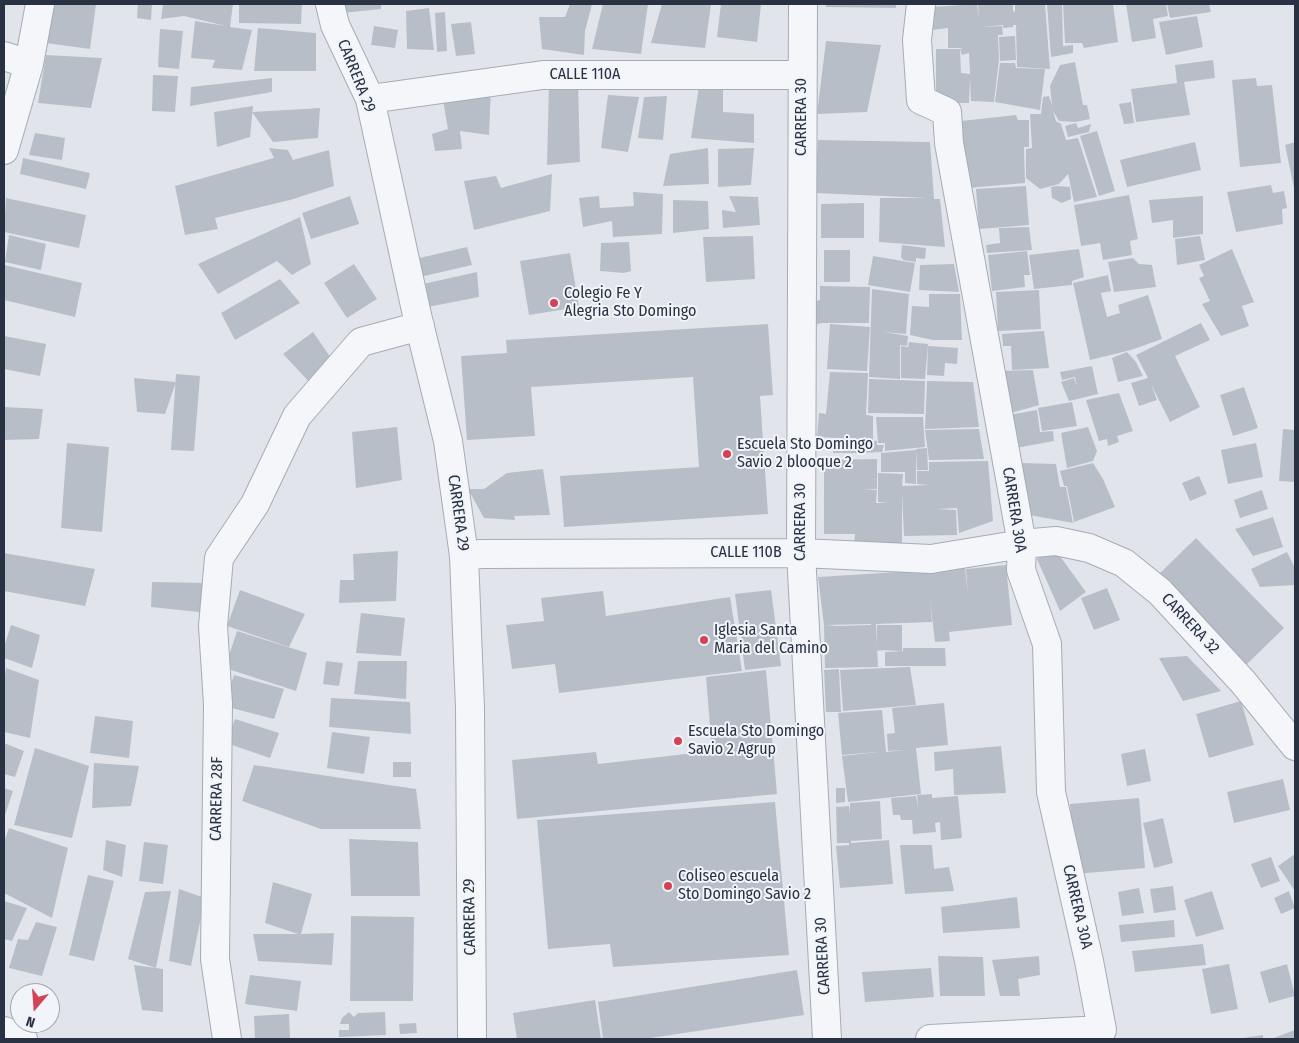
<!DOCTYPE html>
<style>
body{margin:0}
#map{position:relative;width:1299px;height:1043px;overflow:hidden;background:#e1e5eb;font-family:"Fira Sans Condensed",sans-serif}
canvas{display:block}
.frame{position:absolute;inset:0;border:5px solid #293243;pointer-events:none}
.north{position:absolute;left:10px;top:983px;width:50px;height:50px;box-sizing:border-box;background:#f1f4f8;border:1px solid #a1a6b0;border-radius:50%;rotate:198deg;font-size:14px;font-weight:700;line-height:20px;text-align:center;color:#293243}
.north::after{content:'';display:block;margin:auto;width:18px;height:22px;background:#d44259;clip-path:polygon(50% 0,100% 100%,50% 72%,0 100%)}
</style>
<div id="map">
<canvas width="1299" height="1043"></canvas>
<div class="frame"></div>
<div class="north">N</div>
</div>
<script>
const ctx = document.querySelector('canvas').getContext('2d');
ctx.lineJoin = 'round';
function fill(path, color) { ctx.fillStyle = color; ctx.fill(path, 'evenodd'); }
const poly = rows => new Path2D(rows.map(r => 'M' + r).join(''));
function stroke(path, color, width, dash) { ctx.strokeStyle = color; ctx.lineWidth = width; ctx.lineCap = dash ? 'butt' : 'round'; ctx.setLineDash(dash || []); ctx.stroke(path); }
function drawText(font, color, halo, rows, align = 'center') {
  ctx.font = font + ' "Fira Sans Condensed",sans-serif'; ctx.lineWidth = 4; ctx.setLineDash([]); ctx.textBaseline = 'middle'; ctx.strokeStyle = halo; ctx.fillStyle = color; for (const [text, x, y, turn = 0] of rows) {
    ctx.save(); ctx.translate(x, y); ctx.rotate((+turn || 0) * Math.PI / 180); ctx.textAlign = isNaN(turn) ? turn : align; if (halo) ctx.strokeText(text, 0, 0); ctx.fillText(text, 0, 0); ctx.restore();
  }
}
const building = poly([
 [51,4,96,4,90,49,46,43],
 [138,4,152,4,151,20,137,18],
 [163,4,233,4,230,27,252,30,242,70,212,68,215,60,191,58,195,21,226,26,184,16,161,19],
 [239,4,302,4,301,24,239,23],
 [341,4,381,4,381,9,342,13],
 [570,4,592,4,585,31,584,55,542,49,539,17,565,17],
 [603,4,648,4,641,54,592,49],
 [662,4,711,4,705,48,651,43],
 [721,4,761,4,757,42,717,37],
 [826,4,896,4,896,8,826,7],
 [977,4,979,19,978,4,1013,4,1013,11,1015,12,1015,4,1045,4,1050,69,1017,67,1016,25,1013,25,1013,27,1003,28,1003,25,980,27,1002,26,1003,35,998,35,999,60,994,102,971,101,970,78,969,103,936,103,936,49,960,49,961,73,970,74,969,53,962,55,960,49,963,48,948,48,948,28,932,30,933,7],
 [1047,4,1062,4,1063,46,1073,45,1073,53,1051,57],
 [1063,4,1113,4,1118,42,1084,48,1082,43,1065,43],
 [1126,4,1166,4,1168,16,1153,19,1156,38,1132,42],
 [1167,4,1209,4,1211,12,1170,18],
 [429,8,434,50,407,49,406,11],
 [445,12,447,51,437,52,435,13],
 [1197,16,1203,47,1166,55,1159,22],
 [471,22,475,54,456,56,451,24],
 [374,26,398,30,395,48,371,45],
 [258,28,316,33,316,71,254,71],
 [160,29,183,31,179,69,158,67],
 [1015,36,1016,60,1000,61,999,37],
 [826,41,881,45,867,112,817,114],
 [46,55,102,58,91,108,38,103],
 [1213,60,1215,78,1184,82,1190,115,1136,122,1131,89,1177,83,1175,65],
 [1075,62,1083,105,1087,105,1090,119,1075,122,1059,121,1053,111,1056,121,1061,124,1066,140,1078,138,1097,197,1074,202,1068,174,1059,184,1040,189,1026,178,1026,149,1032,148,1030,114,1041,114,1043,97,1049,96,1052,106,1050,86,1060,65],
 [1000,63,1015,63,1016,68,1045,69,1040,110,995,102],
 [153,75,178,76,175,112,152,111],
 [272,78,272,92,190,106,191,87],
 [1256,78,1257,86,1272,85,1281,163,1240,167,1232,80],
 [578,81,580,162,547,165,549,84],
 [699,86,723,86,723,112,754,114,754,143,691,138],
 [491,89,489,135,460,131,462,149,435,151,432,134,448,129,442,94],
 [608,95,639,97,628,152,601,148],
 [667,96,663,140,638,138,644,97],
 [1131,102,1134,123,1124,124,1119,104],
 [253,106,250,137,217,147,214,112],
 [320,108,318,138,273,142,252,112],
 [1016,115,1018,120,1029,120,1029,147,1024,147,1025,183,968,188,961,121],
 [1076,123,1078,128,1091,124,1089,132,1068,137,1065,126],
 [1097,131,1115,191,1099,196,1080,136],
 [35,133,65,138,62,160,29,155],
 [818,140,930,142,934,199,940,199,945,247,879,242,880,198,927,198,815,193],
 [1195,142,1201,170,1127,187,1120,160],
 [1295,142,1295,188,1294,188,1285,145],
 [269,148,288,150,293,160,329,150,334,186,290,200,215,218,218,229,185,235,175,186,274,158],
 [708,148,709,184,663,186,670,154],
 [754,148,751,185,718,187,718,149],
 [23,158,90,173,86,189,20,174],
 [552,174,550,211,474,230,464,181,496,176,501,188],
 [1271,185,1273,193,1284,191,1287,208,1282,209,1283,224,1236,232,1227,192],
 [1026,186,1029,225,979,229,976,189],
 [1056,186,1070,187,1071,199,1062,203,1052,198,1051,187],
 [633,192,663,194,662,234,613,237,612,221,583,227,579,198,599,196,600,208,634,206],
 [1129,195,1138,239,1130,241,1132,255,1103,260,1100,243,1081,246,1074,205],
 [350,196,359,224,311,239,302,213],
 [729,196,758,197,760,225,723,228,722,210,736,212],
 [1203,196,1203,234,1173,238,1173,220,1152,223,1149,200],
 [6,198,86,215,79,248,4,232],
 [673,200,708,201,709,229,673,233],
 [864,203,864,238,821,238,821,204],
 [300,217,311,264,292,275,277,261,218,294,198,264],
 [1029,227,1032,250,987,253,986,245,1000,243,999,228],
 [9,235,46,244,41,270,5,262],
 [753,236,755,279,706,282,703,237],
 [1200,236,1205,260,1177,265,1175,239],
 [629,242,631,271,624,273,600,271,601,243],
 [902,245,926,248,925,259,916,258,916,262,903,260,901,257],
 [467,247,472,265,420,277,415,259],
 [1079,249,1084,277,1072,281,1072,285,1034,289,1029,255],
 [1232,249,1254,302,1242,306,1249,326,1221,336,1202,304,1210,301,1199,278,1204,276,1199,265],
 [824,250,850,250,850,282,824,282],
 [1027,251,1030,275,1024,275,1025,287,992,291,988,255],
 [570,253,579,307,529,315,520,261],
 [873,256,915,263,910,292,868,285],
 [1133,258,1139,264,1152,265,1156,287,1114,292,1108,262],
 [354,264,377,299,347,318,324,283],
 [954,264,959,292,919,290,920,265],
 [4,265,82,283,75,317,4,300],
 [477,272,479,297,428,307,423,284],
 [1108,275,1111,291,1101,293,1107,317,1120,313,1118,305,1148,295,1162,339,1131,350,1090,360,1073,283],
 [280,279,300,303,235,340,221,313],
 [820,286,870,287,869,323,822,323,804,327,805,304,820,300],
 [872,289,909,294,906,334,884,332,908,336,907,346,900,345,900,379,869,377],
 [1039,290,1041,329,998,331,996,292],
 [929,294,960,294,962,340,933,340,910,335,912,306,929,307],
 [1201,323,1210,340,1175,356,1200,407,1170,422,1151,384,1157,400,1139,406,1131,383,1148,378,1136,355],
 [768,324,773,395,760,396,768,514,564,527,560,476,699,467,693,377,531,387,535,436,467,440,461,356,507,353,506,340],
 [830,324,870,327,867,371,827,369],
 [1044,331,1049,368,1012,370,1011,346,1003,346,1002,334],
 [313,332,333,361,314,387,283,354],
 [4,336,46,344,40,376,4,369],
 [909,342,928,344,925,379,901,378,901,346,908,347],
 [928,346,958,348,957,364,945,363,944,376,927,375],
 [1127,352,1136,362,1143,376,1118,382,1112,358],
 [1092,366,1098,394,1069,401,1061,382,1074,378,1077,386,1075,377,1062,380,1060,372],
 [1033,370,1039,405,1011,413,1001,371],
 [830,372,868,373,866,415,873,416,873,440,817,437,819,413,826,414],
 [176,374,200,376,194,451,171,450],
 [134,378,176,382,165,414,137,412],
 [869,379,925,381,924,414,868,413],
 [927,381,973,382,979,427,925,429],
 [1244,387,1258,428,1233,436,1220,395],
 [1119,393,1133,431,1117,436,1119,442,1108,446,1107,439,1099,441,1086,400],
 [1072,402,1077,426,1042,431,1038,408],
 [4,407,43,409,39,439,4,440],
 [1037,410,1040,432,1053,431,1054,441,1016,448,1009,415],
 [876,417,923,417,925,447,885,451,885,443,878,443],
 [397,427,402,480,356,488,352,432],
 [1088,427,1097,451,1093,461,1067,468,1061,433],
 [979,429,984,459,929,460,925,430],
 [1283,429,1295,430,1295,482,1279,481],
 [833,439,858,441,857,453,833,453],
 [860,440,877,441,877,445,884,445,882,452,859,453],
 [67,443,109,447,102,532,61,528],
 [1256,443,1263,477,1228,484,1221,450],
 [927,448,928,470,917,470,916,449],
 [916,450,916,484,905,483,905,472,881,472,881,453],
 [877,459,877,489,863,490,877,490,876,503,889,503,878,502,878,473,903,474,902,486,929,485,917,484,917,471,929,471,929,462,988,461,993,521,959,533,956,494,957,508,937,509,956,510,957,535,904,536,902,493,902,544,854,543,855,534,824,534,824,460],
 [1021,463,1056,464,1060,487,1066,487,1073,523,1024,514],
 [1093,463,1103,479,1115,507,1074,522,1067,486,1064,486,1060,471],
 [543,469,550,515,514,516,515,520,484,518,468,489,484,489,507,473],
 [1199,476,1207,494,1190,501,1182,483],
 [1262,490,1268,509,1240,518,1234,500],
 [1273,517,1283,547,1253,556,1235,529],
 [1196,538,1284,628,1243,668,1155,578],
 [1054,548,1086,592,1060,611,1037,559],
 [398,551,396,601,339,603,340,580,354,580,353,554],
 [1287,552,1295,568,1295,585,1260,587,1251,569],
 [4,553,95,569,85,606,4,591],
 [1006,565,1012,625,949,632,950,641,935,642,930,600,932,622,876,624,878,667,825,668,824,625,818,577,965,568,968,595,966,569],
 [826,625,871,624,871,625,837,626],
 [152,582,210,583,208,613,151,607],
 [1107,588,1120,620,1094,630,1081,598],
 [240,590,305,614,289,647,227,626],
 [771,590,781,666,745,670,735,594],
 [603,591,606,616,730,597,742,671,559,693,555,664,512,669,506,625,544,621,541,598],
 [361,613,405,618,401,656,356,653],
 [11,625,40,635,32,668,4,658,4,647],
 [877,625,902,625,902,651,877,650],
 [237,631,307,653,296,691,225,668],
 [903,648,945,648,946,666,885,666,885,652,903,651],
 [1187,656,1221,691,1183,701,1159,658],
 [326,661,343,663,339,686,323,684],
 [358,661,407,661,406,699,354,694],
 [910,667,916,705,843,711,840,670],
 [6,668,39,680,30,738,4,732,4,682],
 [839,669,841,712,826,712,824,670],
 [766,670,777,794,517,819,512,760,596,752,598,764,712,751,706,677],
 [234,675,284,689,274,719,224,706],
 [331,698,410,702,411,734,329,727],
 [1241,701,1254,745,1209,758,1196,714],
 [944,703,948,745,916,748,921,794,848,802,842,756,878,752,842,755,838,713,882,710,886,752,903,750,888,751,887,734,895,733,892,708],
 [95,716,133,721,129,758,90,753],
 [235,719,279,733,270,758,226,743],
 [332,732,370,737,364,774,327,768],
 [4,743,24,751,15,777,4,774],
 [1001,746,1006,793,954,795,953,769,935,771,934,752],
 [35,748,89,766,72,838,14,825],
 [1145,749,1151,781,1127,786,1121,754],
 [393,762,411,762,411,777,393,777],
 [94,763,139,766,131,806,92,808],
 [254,765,416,789,421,829,321,829,242,801],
 [1283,779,1290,810,1234,823,1227,792],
 [4,788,13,791,4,818],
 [836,788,845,788,845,802,836,803],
 [932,794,932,798,958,796,962,838,941,840,940,822,935,823,936,832,913,834,912,820,901,820,900,815,893,815,891,798,916,796,918,807,917,795],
 [1139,798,1145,868,1076,874,1070,804],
 [880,801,882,839,851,841,851,843,889,840,893,884,840,888,836,846,849,845,849,843,837,843,836,807,849,806,850,814,850,803],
 [775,802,789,955,613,967,610,944,548,949,537,820],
 [1163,818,1173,863,1154,868,1143,823],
 [9,828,68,848,52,918,4,893,4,842],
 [349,839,418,842,420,896,351,896],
 [106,840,126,845,122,877,103,870],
 [144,842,168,845,163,884,139,881],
 [900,845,932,845,934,869,949,867,954,891,905,894],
 [1295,854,1295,891,1278,866],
 [1271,857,1280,881,1261,888,1251,864],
 [88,875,114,881,94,961,69,955],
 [273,882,312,894,301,934,334,933,332,965,258,961,253,934,298,934,265,923],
 [1173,886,1176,910,1154,913,1150,889],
 [1139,888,1144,913,1122,916,1118,892],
 [179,889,205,898,191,966,169,961],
 [171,891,156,968,128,959,145,892],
 [1212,891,1224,929,1196,937,1184,900],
 [1289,891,1295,908,1281,914,1274,898],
 [1017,897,1020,928,943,933,941,907],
 [4,901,27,908,12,941,4,939],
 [351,916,414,917,413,1001,350,1001],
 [1174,920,1175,937,1121,942,1119,925],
 [36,922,57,927,42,976,9,968,18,939,28,940],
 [1203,944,1206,965,1135,972,1132,951],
 [938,956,983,957,985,996,940,996],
 [1039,956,1040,975,1018,979,1020,996,1000,996,992,960],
 [1229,964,1238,1009,1211,1014,1202,969],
 [1287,964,1295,996,1269,1003,1260,972],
 [134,965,163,969,163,1012,142,1010],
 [931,968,934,997,865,1002,862,972],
 [797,970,804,1015,644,1039,603,1039,598,1002],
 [250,975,301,981,297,1011,245,1004],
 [595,1000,601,1039,517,1039,513,1013],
 [349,1012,354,1017,358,1013,385,1012,386,1035,339,1037,339,1030,349,1030,349,1024,340,1024,342,1018],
 [289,1014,290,1039,255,1039,254,1016],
 [416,1023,417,1033,400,1034,399,1024],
 [1295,1030,1295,1039,1271,1039],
 [1263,1035,1263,1039,1244,1039,1243,1038]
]);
const minor = poly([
 [330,4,335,25,370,99,417,315,448,441,464,556,470,708,472,1039],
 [803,4,801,553,827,1039],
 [921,4,917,40,921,100,947,112,949,143,1022,544,1021,570,1047,644,1051,792,1089,961,1102,1030,930,1039],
 [4,56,29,64],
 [370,99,543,75,802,75],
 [4,150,29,64,40,4],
 [464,556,481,554,801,553,931,559,1022,544,1056,541,1089,548,1124,563,1160,592,1243,682,1295,746],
 [4,1031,23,1039],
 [227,1039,215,959,218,704,213,626,219,558,255,504,297,416,361,342,420,326]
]);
const markers = [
 [554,303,5,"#d44259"],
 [727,454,5,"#d44259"],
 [704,640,5,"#d44259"],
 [678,741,5,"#d44259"],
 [668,886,5,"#d44259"]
];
const streetNames = [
 ["CALLE 110A",585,75],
 ["CARRERA 29",356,76,68],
 ["CARRERA 30",802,117,-90],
 ["CARRERA 30A",1014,510,81],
 ["CARRERA 29",458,513,82],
 ["CARRERA 30",801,522,-90],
 ["CALLE 110B",746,553],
 ["CARRERA 32",1190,624,47],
 ["CARRERA 28F",217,799,-89],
 ["CARRERA 30A",1077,907,77],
 ["CARRERA 29",470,917,-91],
 ["CARRERA 30",823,956,-93]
];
const poiNames = [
 ["Colegio Fe Y",564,294],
 ["Alegria Sto Domingo",564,312],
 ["Escuela Sto Domingo",737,445],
 ["Savio 2 blooque 2",737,463],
 ["Iglesia Santa",714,631],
 ["Maria del Camino",714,649],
 ["Escuela Sto Domingo",688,732],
 ["Savio 2 Agrup",688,750],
 ["Coliseo escuela",678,877],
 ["Sto Domingo Savio 2",678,895]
];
fill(building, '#b8bec8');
stroke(minor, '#a6acb5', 30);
stroke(minor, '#f4f6f9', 28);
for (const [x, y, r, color] of markers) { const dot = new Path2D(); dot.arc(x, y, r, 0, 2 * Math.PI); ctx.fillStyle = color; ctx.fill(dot); stroke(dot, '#f1f4f8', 2); }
drawText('16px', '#293243', '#f1f4f8', streetNames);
drawText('16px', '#293243', '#f1f4f8', poiNames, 'left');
</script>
